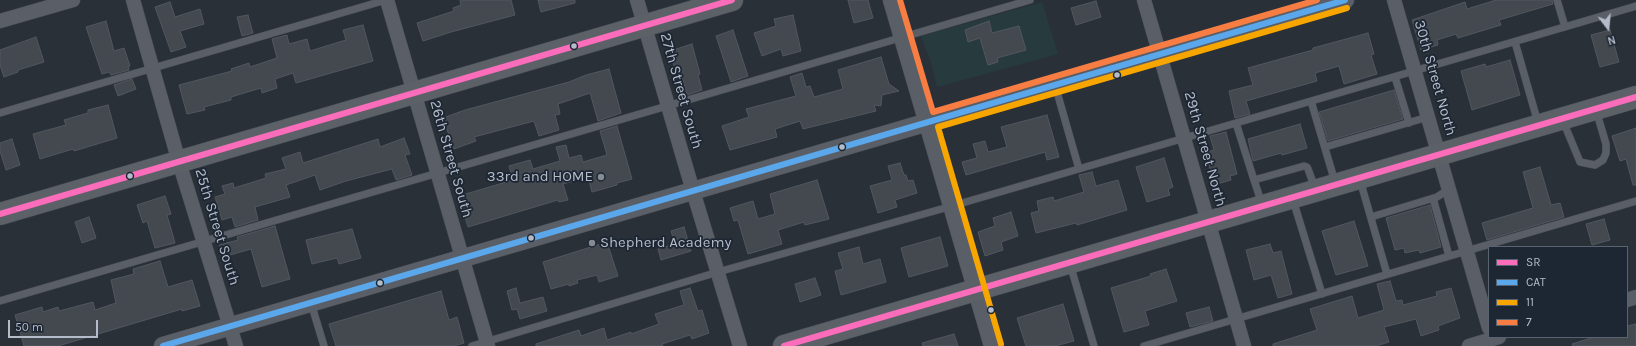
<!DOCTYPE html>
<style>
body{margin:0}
#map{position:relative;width:1636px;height:346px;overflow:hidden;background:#2a3038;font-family:Karla,sans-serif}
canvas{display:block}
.legend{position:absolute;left:1488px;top:246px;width:140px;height:92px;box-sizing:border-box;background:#1d2633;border:1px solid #59626f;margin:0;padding:5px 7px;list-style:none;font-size:12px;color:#b4bcc9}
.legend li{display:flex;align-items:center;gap:8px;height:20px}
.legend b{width:20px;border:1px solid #59626f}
.north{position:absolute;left:1588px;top:8px;width:40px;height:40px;-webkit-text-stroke:3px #1d2633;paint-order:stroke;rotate:164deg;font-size:11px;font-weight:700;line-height:16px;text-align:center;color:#b4bcc9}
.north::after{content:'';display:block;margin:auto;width:14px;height:18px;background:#b4bcc9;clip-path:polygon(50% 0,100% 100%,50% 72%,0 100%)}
.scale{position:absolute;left:8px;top:320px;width:90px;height:18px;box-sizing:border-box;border:2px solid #b4bcc9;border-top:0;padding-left:5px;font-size:12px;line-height:14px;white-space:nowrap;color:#b4bcc9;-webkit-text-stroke:3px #1d2633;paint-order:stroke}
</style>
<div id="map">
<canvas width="1636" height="346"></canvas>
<ul class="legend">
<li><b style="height:5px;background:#fb6dba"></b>SR</li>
<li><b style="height:5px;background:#5aa8eb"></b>CAT</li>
<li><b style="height:5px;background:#f7a600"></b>11</li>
<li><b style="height:5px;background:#f77d43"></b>7</li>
</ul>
<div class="north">N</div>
<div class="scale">50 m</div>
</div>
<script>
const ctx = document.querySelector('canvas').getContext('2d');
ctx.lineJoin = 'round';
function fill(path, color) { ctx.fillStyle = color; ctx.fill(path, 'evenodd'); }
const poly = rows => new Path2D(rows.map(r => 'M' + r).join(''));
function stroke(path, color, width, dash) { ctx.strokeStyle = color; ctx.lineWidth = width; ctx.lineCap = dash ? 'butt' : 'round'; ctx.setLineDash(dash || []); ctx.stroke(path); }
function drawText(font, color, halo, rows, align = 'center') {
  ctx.font = font + ' Karla,sans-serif'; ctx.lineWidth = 3.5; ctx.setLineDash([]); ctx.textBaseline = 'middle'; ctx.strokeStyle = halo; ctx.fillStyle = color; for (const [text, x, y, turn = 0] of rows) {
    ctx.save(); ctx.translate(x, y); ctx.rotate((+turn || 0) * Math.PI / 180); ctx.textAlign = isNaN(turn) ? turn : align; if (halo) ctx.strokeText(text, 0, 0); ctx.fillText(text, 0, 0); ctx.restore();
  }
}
const green = poly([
 [1042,2,1058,54,937,87,932,65,921,36]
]);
const building = poly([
 [460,0,511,0,515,15,451,32,423,41,417,23,454,11,453,8,461,5,460,0],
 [538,0,575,0,575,3,541,12,538,0],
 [848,0,868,0,873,18,854,23,848,0],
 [1496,0,1552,0,1553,4,1499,20,1501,25,1458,38,1456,34,1437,40,1438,45,1421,50,1412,20,1465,2,1467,9,1496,0],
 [1096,1,1101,17,1076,25,1071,8,1096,1],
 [170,2,175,17,200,9,204,24,180,31,186,47,171,52,155,7,170,2],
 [248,15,253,33,242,36,237,17,248,15],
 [793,15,801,51,783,56,781,49,762,56,754,33,776,26,774,19,793,15],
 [106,21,114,51,124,48,130,66,128,66,129,70,111,75,109,72,102,74,86,27,106,21],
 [989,21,992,33,1019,26,1026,50,997,58,998,62,988,65,980,38,968,42,965,30,989,21],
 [363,25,373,61,296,83,293,73,275,79,277,88,262,93,261,88,231,97,231,100,204,107,205,110,187,114,179,85,232,71,231,69,249,63,250,67,277,58,272,39,287,35,289,44,307,39,310,51,346,40,343,30,363,25],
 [733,30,748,76,731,82,716,36,733,30],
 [1610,30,1619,62,1600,67,1591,35,1610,30],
 [1368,33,1374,54,1371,55,1377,74,1344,84,1339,66,1315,73,1317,81,1246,101,1250,114,1235,118,1229,91,1253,85,1248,68,1313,50,1313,48,1368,33],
 [36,37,44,62,18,70,18,72,4,77,0,65,0,50,36,37],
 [692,44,700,74,698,75,702,90,687,95,680,69,675,70,670,51,692,44],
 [881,57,889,84,899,91,882,95,881,106,874,105,876,111,803,129,800,121,775,129,777,137,730,150,722,126,749,117,746,109,796,96,790,77,802,73,806,87,810,86,814,97,843,89,838,70,881,57],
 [1510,60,1520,95,1472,110,1461,71,1485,64,1486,67,1510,60],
 [609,69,621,113,598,121,590,93,558,104,560,114,555,115,559,130,539,136,534,121,474,137,476,141,454,149,443,118,465,110,569,82,586,75,609,69],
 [132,79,136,89,118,96,114,85,132,79],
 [1394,90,1403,119,1328,141,1319,112,1394,90],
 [108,105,117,138,74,151,73,149,40,159,33,134,66,125,64,120,88,113,88,110,108,105],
 [1047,115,1059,157,1047,160,1045,152,966,175,962,162,977,158,973,144,985,141,988,152,1007,147,1001,127,1047,115],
 [1300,124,1307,148,1282,155,1281,153,1253,161,1248,139,1300,124],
 [617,126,632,179,617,183,617,185,592,192,588,177,563,184,568,200,559,202,558,200,468,227,459,196,513,180,509,166,530,160,533,169,560,161,556,147,566,145,569,158,581,155,583,162,607,155,600,131,617,126],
 [1636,128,1636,185,1633,185,1626,159,1620,161,1612,136,1636,128],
 [1226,132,1237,174,1230,176,1231,180,1214,185,1206,152,1214,150,1210,136,1226,132],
 [404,138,410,154,405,155,412,175,396,180,392,169,346,181,320,190,315,175,286,185,290,197,255,207,258,220,235,227,232,217,222,220,215,197,225,194,222,186,233,183,234,188,266,178,265,174,286,169,282,158,300,152,303,163,378,139,380,147,404,138],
 [12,139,20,165,6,170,0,151,0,143,12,139],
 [1164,158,1173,187,1168,189,1170,195,1147,202,1136,167,1164,158],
 [900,163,904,175,906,175,908,181,913,180,917,193,895,200,897,207,878,213,870,186,892,180,888,166,900,163],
 [1540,167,1551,205,1560,203,1564,217,1487,240,1482,223,1533,208,1523,172,1540,167],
 [1092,172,1096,186,1118,180,1127,210,1077,225,1076,223,1036,233,1031,213,1039,211,1037,201,1053,197,1054,201,1084,192,1079,175,1092,172],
 [817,180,829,219,805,225,804,222,778,230,782,244,748,254,738,220,734,221,730,208,753,201,758,219,775,214,770,194,817,180],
 [165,196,171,214,167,215,175,243,155,248,147,221,143,223,137,205,165,196],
 [1430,205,1441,247,1420,253,1419,250,1405,253,1404,248,1395,250,1386,218,1430,205],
 [1011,212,1018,236,1001,242,1003,250,985,256,978,232,995,226,993,218,1011,212],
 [89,217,96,238,82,243,75,222,89,217],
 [1604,219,1610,240,1592,245,1586,224,1604,219],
 [1354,221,1368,266,1336,275,1322,231,1354,221],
 [275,226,290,279,262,287,251,249,223,257,219,245,238,240,237,237,275,226],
 [684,227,691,251,661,260,658,249,675,244,671,231,684,227],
 [352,229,361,258,339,264,337,258,312,264,306,240,352,229],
 [940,237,948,266,909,277,901,248,940,237],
 [607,242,618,276,599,282,597,275,577,280,578,283,569,286,569,284,551,289,543,262,607,242],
 [1270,244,1273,253,1281,251,1292,294,1278,298,1271,275,1254,280,1246,250,1270,244],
 [859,247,863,264,880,259,886,282,841,295,835,271,843,269,838,253,859,247],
 [160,261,168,287,192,280,200,306,182,311,182,309,58,346,24,346,15,315,42,307,43,312,58,307,59,311,93,302,95,310,116,303,111,280,134,274,133,269,160,261],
 [1166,269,1177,301,1145,311,1149,325,1124,332,1111,288,1151,276,1150,274,1166,269],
 [815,278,821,295,800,302,795,284,815,278],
 [1390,281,1396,301,1402,300,1403,305,1437,296,1436,292,1451,288,1460,318,1438,326,1439,330,1421,336,1416,319,1384,327,1389,342,1376,346,1273,346,1273,344,1317,330,1310,309,1352,296,1358,318,1384,310,1377,284,1390,281],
 [516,288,520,303,543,297,547,311,520,319,517,309,512,310,507,291,516,288],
 [690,288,698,311,702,310,709,333,692,339,690,335,662,344,663,346,536,346,536,344,579,330,581,336,604,328,607,340,631,332,631,334,659,324,655,314,684,305,680,291,690,288],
 [441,291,449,320,457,317,464,343,454,346,336,346,329,324,441,291],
 [1063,304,1074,341,1055,346,1026,346,1017,318,1063,304],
 [1209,307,1213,321,1190,327,1186,313,1209,307],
 [1636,324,1636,346,1573,346,1572,344,1594,337,1627,337,1627,326,1636,324],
 [954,334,958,346,923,346,922,343,954,334]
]);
const service = poly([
 [1557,0,1565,27],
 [1515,42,1538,123],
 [1395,77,1409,123],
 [1055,85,1079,169],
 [1311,101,1335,182],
 [0,113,386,0],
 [1563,121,1580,162,1595,165,1603,160,1606,153,1606,144,1596,110],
 [1236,123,1254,180],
 [1325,147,1428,117],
 [1360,180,1387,274],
 [1433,198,1449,256],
 [1293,200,1322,294],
 [1262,204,1254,180,1304,166,1307,167,1308,169,1315,188],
 [1371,217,1437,197,1449,189],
 [1070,264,1094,346],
 [0,301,1030,0],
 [311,303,324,346],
 [472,346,718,272,952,206,1636,6],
 [1144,346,1636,201]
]);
const minor = poly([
 [133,0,179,162,236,346],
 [387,0,488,346],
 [637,0,693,191,740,346],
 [1144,0,1244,346],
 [1394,0,1489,328],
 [0,21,73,0],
 [1627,300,1636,297],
 [1469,346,1499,337]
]);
const tertiary = poly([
 [892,0,993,346],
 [163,346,1345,0]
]);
const primary = poly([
 [0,214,732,0],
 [784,346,1636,97]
]);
const bus1 = poly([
 [0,214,732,0],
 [784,346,1636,97]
]);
const bus2 = poly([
 [163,346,1345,0]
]);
const bus3 = poly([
 [1001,344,938,127,1347,8]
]);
const bus4 = poly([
 [900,0,933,112,1317,0]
]);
const markers = [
 [574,46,3.5,"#b4bcc9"],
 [1117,75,3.5,"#b4bcc9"],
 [842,147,3.5,"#b4bcc9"],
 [130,176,3.5,"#b4bcc9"],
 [601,177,4,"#848b96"],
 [531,238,3.5,"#b4bcc9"],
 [592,243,4,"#848b96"],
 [380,283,3.5,"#b4bcc9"],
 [991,310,3.5,"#b4bcc9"]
];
const streetNames = [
 ["30th Street North",1435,78,74],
 ["27th Street South",681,91,74],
 ["29th Street North",1205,149,74],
 ["26th Street South",451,159,74],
 ["25th Street South",217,227,73]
];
const poiNames = [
 ["33rd and HOME",593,177],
 ["Shepherd Academy",600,243,"left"]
];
fill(green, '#273a3e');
fill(building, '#444950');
stroke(building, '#52575f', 1);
stroke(service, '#484c53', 8);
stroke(minor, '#484c53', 15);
stroke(tertiary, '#484c53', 19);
stroke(primary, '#484c55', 23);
stroke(service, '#5a5e66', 7);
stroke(minor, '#5a5e66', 14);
stroke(tertiary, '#5a5e66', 18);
stroke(primary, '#5c6168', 22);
stroke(bus1, '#fb6dba', 6);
stroke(bus2, '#5aa8eb', 6);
stroke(bus3, '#f7a600', 6);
stroke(bus4, '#f77d43', 6);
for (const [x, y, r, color] of markers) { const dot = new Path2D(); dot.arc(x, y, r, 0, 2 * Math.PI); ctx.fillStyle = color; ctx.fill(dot); stroke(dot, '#1d2633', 1.5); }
drawText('15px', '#b4bcc9', '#1d2633', streetNames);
drawText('15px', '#b4bcc9', '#1d2633', poiNames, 'right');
</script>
